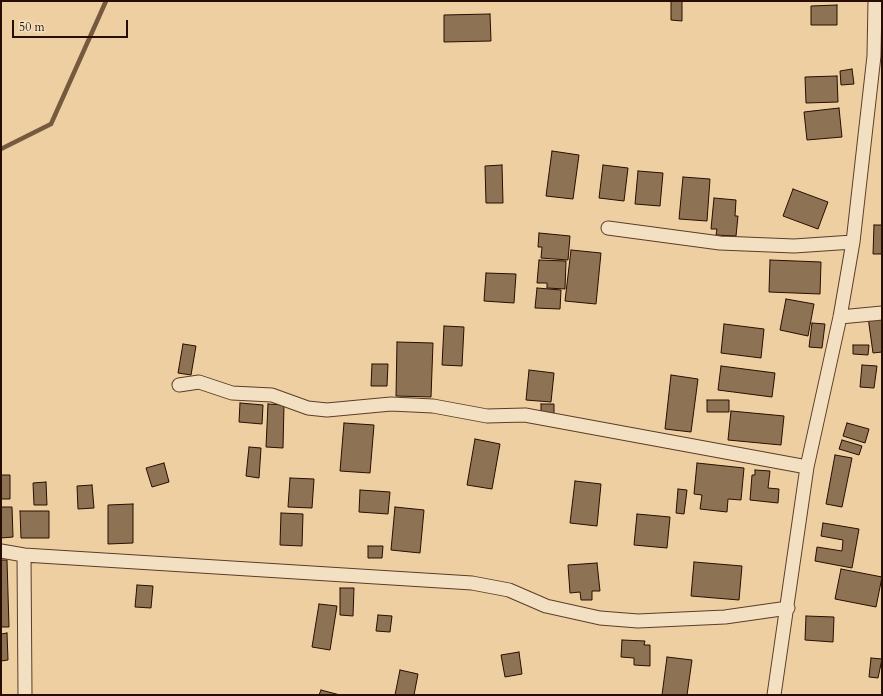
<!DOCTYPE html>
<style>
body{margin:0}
#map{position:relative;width:883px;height:696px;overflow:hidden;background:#edcfa2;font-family:Cardo,serif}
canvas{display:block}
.frame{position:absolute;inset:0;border:2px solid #280e00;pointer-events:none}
.scale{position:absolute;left:12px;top:20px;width:116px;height:18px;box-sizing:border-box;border:2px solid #280e00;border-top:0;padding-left:5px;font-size:12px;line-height:14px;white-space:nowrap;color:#280e00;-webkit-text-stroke:3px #f3e0c3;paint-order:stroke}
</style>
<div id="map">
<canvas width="883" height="696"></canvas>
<div class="frame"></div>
<div class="scale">50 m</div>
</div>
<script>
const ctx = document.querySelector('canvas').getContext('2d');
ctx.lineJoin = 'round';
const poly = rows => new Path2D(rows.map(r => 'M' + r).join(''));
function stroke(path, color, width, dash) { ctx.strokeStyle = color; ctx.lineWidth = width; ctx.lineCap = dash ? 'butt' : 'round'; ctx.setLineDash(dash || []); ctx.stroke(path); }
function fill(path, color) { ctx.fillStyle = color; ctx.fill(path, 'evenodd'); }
const stream = poly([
 [1,149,51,124,106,1]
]);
const building = poly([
 [671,1,682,1,682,21,671,20,671,1],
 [837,5,837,25,811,25,811,6,837,5],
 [490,14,491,41,444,42,444,15,490,14],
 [852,69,854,84,841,85,840,71,852,69],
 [837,76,838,102,806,103,805,77,837,76],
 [839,108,842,137,807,140,804,112,839,108],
 [552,151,579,155,573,199,546,196,552,151],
 [502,165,503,203,486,203,485,166,502,165],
 [603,165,628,168,624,201,599,198,603,165],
 [638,171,663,173,660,206,635,204,638,171],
 [683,177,710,179,707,221,679,219,683,177],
 [793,189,828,202,818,229,783,216,793,189],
 [714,198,736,200,735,216,738,216,736,236,716,235,717,229,711,229,714,198],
 [874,225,882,225,882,254,873,254,874,225],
 [539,233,570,236,568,260,541,258,542,247,538,247,539,233],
 [571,250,601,253,596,304,565,301,571,250],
 [539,260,566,261,565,289,547,288,547,283,537,283,539,260],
 [770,260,821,262,820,294,769,292,770,260],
 [486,273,516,274,514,303,484,301,486,273],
 [537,288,561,290,560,309,535,308,537,288],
 [786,299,814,304,808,336,780,330,786,299],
 [882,315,882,352,873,353,868,317,882,315],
 [812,323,825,324,822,348,809,347,812,323],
 [724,324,764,329,761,358,721,353,724,324],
 [444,326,464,327,462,366,442,365,444,326],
 [397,342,433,343,431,397,396,396,397,342],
 [183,344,196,346,191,375,178,373,183,344],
 [853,345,869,345,868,355,853,354,853,345],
 [372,364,388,364,387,386,371,386,372,364],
 [862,365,877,366,874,388,860,387,862,365],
 [721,366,775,373,772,397,718,390,721,366],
 [529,370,554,373,551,402,526,400,529,370],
 [671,375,698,379,691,432,665,429,671,375],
 [707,400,729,400,729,412,707,412,707,400],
 [240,403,263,405,262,424,239,422,240,403],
 [268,404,284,405,283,448,266,447,268,404],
 [541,404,554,404,554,416,541,416,541,404],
 [731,411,784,416,781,445,728,440,731,411],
 [344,423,374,425,370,473,340,471,344,423],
 [847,423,869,429,865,443,843,436,847,423],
 [475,439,500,444,492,489,467,485,475,439],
 [842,440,862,446,859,455,839,449,842,440],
 [249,447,261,448,259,478,246,476,249,447],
 [835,455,852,458,842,507,826,504,835,455],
 [164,463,169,482,152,487,146,468,164,463],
 [697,463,744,468,741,500,728,499,727,512,700,509,702,495,694,494,697,463],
 [755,470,770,471,768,488,779,489,778,503,750,500,752,475,755,475,755,470],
 [1,475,10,475,10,499,1,499,1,475],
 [290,478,314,479,312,508,288,507,290,478],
 [575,481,601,484,597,526,570,523,575,481],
 [46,482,47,505,34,505,33,483,46,482],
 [92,485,94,508,78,509,77,486,92,485],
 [678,489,687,490,684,514,676,513,678,489],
 [360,490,390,492,388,514,359,512,360,490],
 [133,504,133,543,108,544,108,505,133,504],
 [1,507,12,507,13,537,1,538,1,507],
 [395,507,424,510,420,553,391,550,395,507],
 [20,511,49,511,49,538,21,538,20,511],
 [281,513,303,514,302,546,280,545,281,513],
 [637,514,670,517,667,548,634,545,637,514],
 [823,523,859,529,852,568,815,561,817,547,842,551,843,540,821,536,823,523],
 [368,546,383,546,382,558,368,558,368,546],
 [1,560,7,560,9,627,1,627,1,560],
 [694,562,742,566,739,600,691,596,694,562],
 [597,563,600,591,592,591,592,600,581,600,580,592,570,593,568,565,597,563],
 [841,569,882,577,876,607,835,599,841,569],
 [137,585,153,586,151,608,135,607,137,585],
 [340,588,354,588,353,616,340,615,340,588],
 [319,604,337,606,330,650,312,647,319,604],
 [378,615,392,616,390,632,376,631,378,615],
 [806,616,834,617,833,642,805,640,806,616],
 [7,633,8,660,1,661,1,634,7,633],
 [622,640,645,641,644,645,650,645,650,666,634,665,634,658,621,657,622,640],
 [519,652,522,674,505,677,501,655,519,652],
 [667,657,692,660,687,695,662,695,667,657],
 [871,658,882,659,878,678,869,677,871,658],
 [400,670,418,674,414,695,395,695,400,670],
 [321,690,340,695,319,695,321,690]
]);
const minor = poly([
 [608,228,720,243,794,246,853,242],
 [840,317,882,313],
 [179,385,199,382,232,393,272,395,308,408,327,410,391,404,433,406,487,416,525,415,807,467],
 [1,551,24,555,472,583,509,590,546,606,600,618,638,621,725,617,788,608],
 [24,555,25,695],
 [774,695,807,467,840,317,853,242,874,56,875,1]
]);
stroke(stream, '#765a40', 4.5);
fill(building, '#8e7254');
stroke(building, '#280e00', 1);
stroke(minor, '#593e28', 15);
stroke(minor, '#f3e0c3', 13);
</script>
